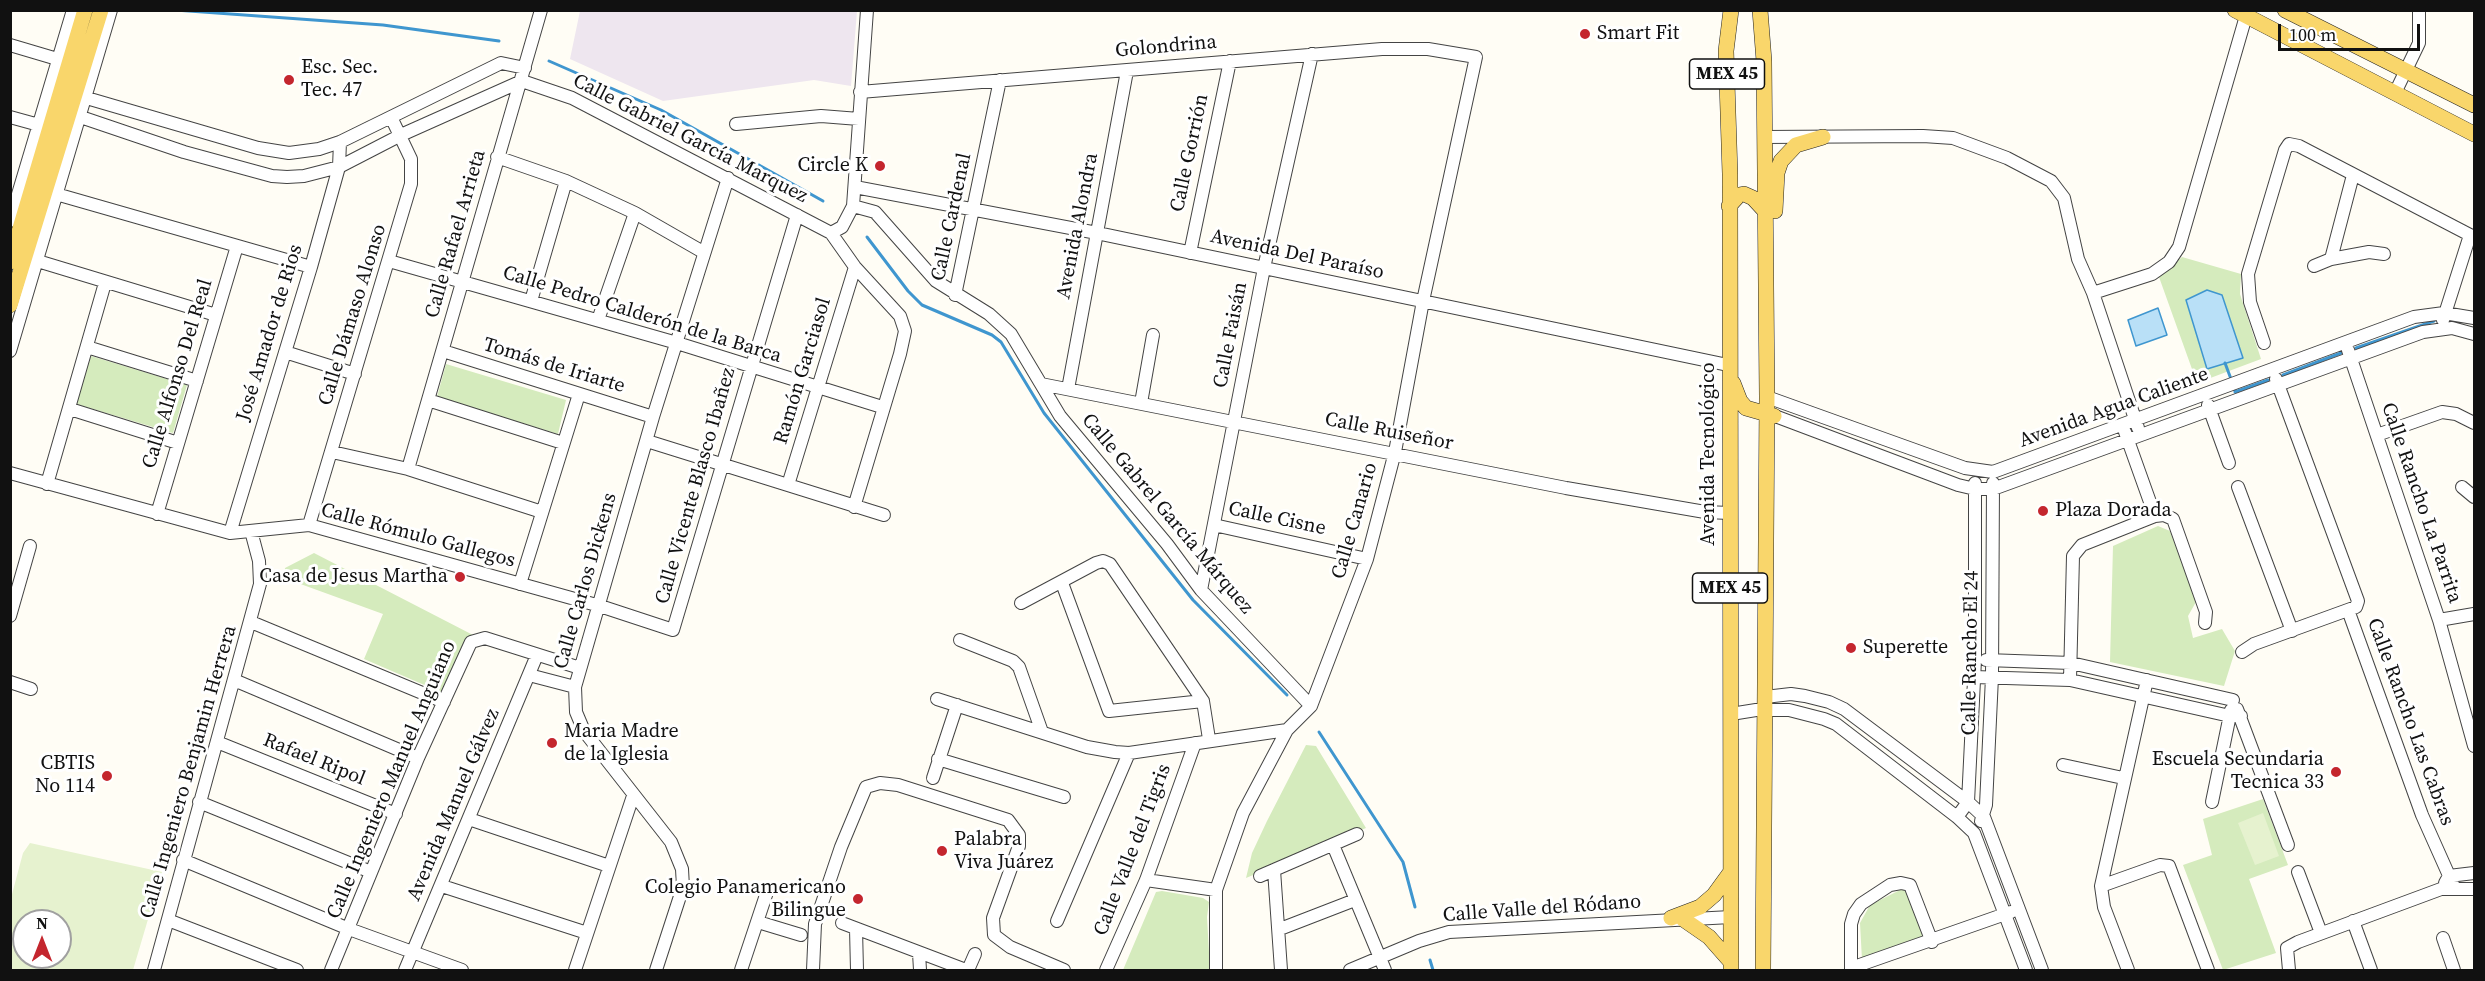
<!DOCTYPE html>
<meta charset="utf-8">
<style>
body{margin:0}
#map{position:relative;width:2485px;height:981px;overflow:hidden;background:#fffdf5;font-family:"Source Serif 4",serif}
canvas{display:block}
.frame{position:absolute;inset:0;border:12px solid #111;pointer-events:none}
.north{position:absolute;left:12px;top:909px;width:60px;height:60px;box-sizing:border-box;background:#fff;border:2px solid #a0a0a0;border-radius:50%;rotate:0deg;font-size:16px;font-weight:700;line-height:24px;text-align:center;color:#111}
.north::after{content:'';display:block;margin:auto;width:21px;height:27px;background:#c4262e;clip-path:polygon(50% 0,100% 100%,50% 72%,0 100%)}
.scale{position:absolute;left:2278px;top:24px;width:142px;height:27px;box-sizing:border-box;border:3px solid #111;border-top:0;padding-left:8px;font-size:18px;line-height:21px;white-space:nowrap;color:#111;-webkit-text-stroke:4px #fff;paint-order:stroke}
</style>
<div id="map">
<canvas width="2485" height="981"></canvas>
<div class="frame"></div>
<div class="north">N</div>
<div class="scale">100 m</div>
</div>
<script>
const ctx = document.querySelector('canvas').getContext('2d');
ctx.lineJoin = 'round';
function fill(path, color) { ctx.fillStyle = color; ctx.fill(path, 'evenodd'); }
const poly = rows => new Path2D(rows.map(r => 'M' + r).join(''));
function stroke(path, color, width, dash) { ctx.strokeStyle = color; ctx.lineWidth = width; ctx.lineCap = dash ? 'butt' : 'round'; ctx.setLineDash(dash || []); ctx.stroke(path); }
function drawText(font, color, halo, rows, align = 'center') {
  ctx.font = font + ' "Source Serif 4",serif'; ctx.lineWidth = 6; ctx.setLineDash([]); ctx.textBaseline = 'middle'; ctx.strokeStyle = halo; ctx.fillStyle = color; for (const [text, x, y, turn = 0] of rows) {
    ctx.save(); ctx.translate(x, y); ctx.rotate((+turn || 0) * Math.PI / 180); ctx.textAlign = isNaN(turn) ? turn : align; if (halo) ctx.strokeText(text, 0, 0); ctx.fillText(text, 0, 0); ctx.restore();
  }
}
const industrial = poly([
 [580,11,857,11,851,86,814,80,663,101,570,59]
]);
const green = poly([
 [2182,257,2241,274,2240,294,2261,359,2197,383,2159,277],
 [91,356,187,385,173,433,76,404],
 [446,364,566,400,558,434,437,397],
 [2158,526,2170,531,2196,602,2188,616,2193,638,2222,629,2235,651,2224,686,2110,662,2113,546],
 [314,553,473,635,443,693,364,659,383,614,284,578,285,568],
 [1306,745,1316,746,1366,828,1246,878,1252,853,1267,821],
 [2263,799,2288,865,2249,879,2276,953,2223,970,2183,865,2212,855,2203,819],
 [1904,888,1912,893,1929,936,1862,960,1860,923,1870,905],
 [1162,891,1203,898,1209,902,1207,917,1210,970,1123,970,1156,892]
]);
const pitch = poly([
 [2263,813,2279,856,2255,865,2238,823],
 [30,843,162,872,133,970,11,970,11,898,23,853],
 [24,921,60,921,60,957,24,957]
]);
const water = poly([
 [2207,290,2222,295,2243,358,2207,369,2186,300,2207,290],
 [2158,308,2167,335,2136,346,2128,320,2158,308]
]);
const stream = poly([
 [175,10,383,25,499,41],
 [549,61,661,110,823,201],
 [867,237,908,291,922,305,992,335,1001,342,1044,413,1193,600,1287,695],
 [2356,348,2434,321],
 [2225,363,2231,379],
 [2283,375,2341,353],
 [2235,390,2235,392,2268,380],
 [1319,732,1403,862,1415,907],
 [1430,960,1433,970]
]);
const minor = poly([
 [10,45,64,61],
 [66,92,258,148,289,153,319,149,340,142,501,63,525,68],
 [860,92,1382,49,1428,49,1476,57,1423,301,1395,452,1367,559,1311,706,1287,730,1243,813,1216,890,1216,970],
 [2395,93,2419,43,2419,10],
 [63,111,184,152,272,176,287,177,304,176,339,167,401,135,522,81,572,98,831,233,855,267,900,316,905,331,900,354,854,507],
 [10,117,39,125],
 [736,124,821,116,859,119],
 [1764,137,1923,136,1953,138,2007,158,2051,181,2064,198,2078,259,2093,293,2138,428],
 [497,157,566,181,635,213,703,252],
 [855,187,1097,233,1723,364,1730,363],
 [56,194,311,267],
 [853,206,875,212,936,281,989,314,1011,334,1060,416,1167,544,1201,590,1311,706],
 [10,221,73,10],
 [831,233,842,227,853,206,867,10],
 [1190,253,1230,61],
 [31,259,216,315],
 [2331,259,2353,175],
 [389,261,677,343,882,407],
 [2314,266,2331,259,2369,252,2384,254],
 [2093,293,2152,274,2169,262,2179,247,2246,16],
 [955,295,1000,80],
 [531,301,566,181],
 [598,320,635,213],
 [2443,320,2470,235],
 [2264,343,2250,302,2248,274,2285,150,2289,144,2299,146,2470,235],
 [87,347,197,381],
 [2348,350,2439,620,2474,746],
 [10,351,111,10],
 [443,351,653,417],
 [285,352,355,374],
 [1041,384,1566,488,1705,512,1730,513],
 [1068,389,1127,71],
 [1767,397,1965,468,1993,472,2414,317,2444,313,2474,318],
 [428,400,563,443],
 [1141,403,1153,335],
 [2208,405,2229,463],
 [70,409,178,443],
 [1775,416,1958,485,1975,489,1993,489,2423,332,2452,328,2474,334],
 [2125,432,2155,516],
 [2377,435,2442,412,2456,414,2474,423],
 [647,441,884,515],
 [332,452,408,469,542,512],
 [408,469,541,10],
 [10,473,230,533,309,525,600,606,673,630,797,215],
 [47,484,105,283],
 [788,485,855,267],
 [2238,487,2292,631],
 [2462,487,2474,497],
 [157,514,237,246],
 [309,525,411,184,411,159,391,117],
 [1214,525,1367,559],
 [230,533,311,267,339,167,340,142],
 [1062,583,1109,711,1203,701],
 [520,584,579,394],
 [1201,590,1264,268,1312,54],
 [1021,603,1096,563,1103,561,1110,564,1203,701,1209,739],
 [2348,610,2422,815,2455,889],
 [10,616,30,546],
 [2439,620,2474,614],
 [251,622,444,702],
 [960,640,1013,661,1019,667,1042,732],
 [2242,652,2254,644,2356,607,2358,601,2276,379],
 [1986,660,2071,663,2233,700],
 [529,675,575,687],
 [1974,677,2070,680,2230,716,2241,716],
 [234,680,418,758],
 [2070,680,2073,556,2082,545,2155,516,2164,515,2173,519,2206,612,2205,623],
 [10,682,31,689],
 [1765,697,1791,694,1805,696,1829,702,1844,709,1968,802,1984,817,2042,970],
 [937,699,1087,747,1115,752,1129,753,1287,730],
 [2237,709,2288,845],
 [1731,714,1756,710,1789,710,1824,719,1836,724,1957,817,1974,833,2026,970],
 [217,742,396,814],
 [938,759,1064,797],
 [2063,765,2123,778],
 [933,778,957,705],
 [199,802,371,872],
 [2212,802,2231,710],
 [1957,817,1968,802,1975,660,1975,483],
 [469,819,609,866],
 [1981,821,1986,805,1992,677,1993,483],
 [1333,845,1385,970],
 [183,860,349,929,462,970],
 [1274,870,1281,970],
 [2298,872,2321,933],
 [1260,876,1357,834],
 [1146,880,1216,890],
 [2445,883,2449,876,2474,873],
 [442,886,587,933],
 [2101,886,2160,865,2169,866,2208,970],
 [168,920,297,970],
 [1057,921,1129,753],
 [2353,921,2371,970],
 [758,922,801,935],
 [842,923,966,970],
 [856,929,857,970],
 [1280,929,1355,900],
 [2443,938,2454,970],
 [919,953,920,970],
 [1851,968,2011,912],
 [154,970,260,584,259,561,251,531],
 [331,970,418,758,471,642,485,638,580,668],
 [405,970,537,655],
 [575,970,633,796],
 [656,970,683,887,682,869,671,842,584,731,576,712,575,687,653,417,728,178],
 [741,970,768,889],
 [813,970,815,924,841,847,866,787,880,783,898,785,1008,820,1019,835,1019,846,993,918,994,935,1010,947,1064,970],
 [968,970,975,954],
 [1106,970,1146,880,1195,743],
 [1350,970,1419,941,1449,932,1731,917],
 [1851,970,1851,924,1854,914,1861,904,1890,885,1901,883,1910,885,1932,942],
 [2128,970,2104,907,2101,886,2147,680],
 [2289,970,2287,948,2298,942,2441,889,2474,889]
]);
const major = poly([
 [1760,10,1764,61,1767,397,1763,970],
 [2235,10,2474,134],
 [2285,10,2474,105],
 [1729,206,1739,195,1744,194,1753,198,1765,211],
 [1775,211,1777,173,1781,161,1796,145,1823,137],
 [10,262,85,10],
 [10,305,101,10],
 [1733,383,1740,401,1746,408,1774,416],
 [1671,918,1700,907,1714,895,1730,873],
 [1683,919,1709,937,1731,962],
 [1731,970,1730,174,1726,51,1731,10]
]);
const markers = [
 [1585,34,6,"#c4262e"],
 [289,80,6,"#c4262e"],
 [880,166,6,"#c4262e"],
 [2043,511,6,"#c4262e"],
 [460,577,6,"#c4262e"],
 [1851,648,6,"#c4262e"],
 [552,743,6,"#c4262e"],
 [2336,772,6,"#c4262e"],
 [107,776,6,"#c4262e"],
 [942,851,6,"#c4262e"],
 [858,899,6,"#c4262e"]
];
const shields = [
 [1727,74,75],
 [1730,588,75]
];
const shieldNames = [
 ["MEX 45",1727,74],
 ["MEX 45",1730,588]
];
const poiNames = [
 ["Smart Fit",1597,34],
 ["Esc. Sec.",301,68],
 ["Tec. 47",301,91],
 ["Circle K",868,166,"right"],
 ["Plaza Dorada",2055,511],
 ["Casa de Jesus Martha",448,577,"right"],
 ["Superette",1863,648],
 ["Maria Madre",564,732],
 ["de la Iglesia",564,755],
 ["Escuela Secundaria",2324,760,"right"],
 ["Tecnica 33",2324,783,"right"],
 ["CBTIS",95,764,"right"],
 ["No 114",95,787,"right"],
 ["Palabra",954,840],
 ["Viva Juárez",954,863],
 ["Colegio Panamericano",846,888,"right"],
 ["Bilingue",846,911,"right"]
];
const streetNames = [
 ["Golondrina",1166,47,-5],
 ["Calle Gabriel García Marquez",690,139,27],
 ["Calle Gorrión",1190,153,-78],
 ["Calle Cardenal",952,217,-78],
 ["Avenida Alondra",1078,226,-79],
 ["Calle Rafael Arrieta",456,234,-74],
 ["Avenida Del Paraíso",1297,255,12],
 ["Calle Dámaso Alonso",353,315,-73],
 ["Calle Pedro Calderón de la Barca",642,315,17],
 ["José Amador de Rios",270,333,-73],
 ["Calle Faisán",1231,335,-79],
 ["Tomás de Iriarte",554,366,17],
 ["Ramón Garciasol",803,371,-73],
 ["Calle Alfonso Del Real",178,374,-73],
 ["Avenida Agua Caliente",2114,408,-20],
 ["Calle Ruiseñor",1389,432,11],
 ["Avenida Tecnológico",1709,454,-90],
 ["Calle Vicente Blasco Ibañez",696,486,-74],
 ["Calle Rancho La Parrita",2421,503,71],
 ["Calle Gabrel García Márquez",1167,514,50],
 ["Calle Cisne",1277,519,12],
 ["Calle Canario",1355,521,-74],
 ["Calle Rómulo Gallegos",418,536,15],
 ["Calle Carlos Dickens",586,581,-74],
 ["Calle Rancho El 24",1971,653,-89],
 ["Calle Rancho Las Cabras",2410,722,70],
 ["Rafael Ripol",314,760,22],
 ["Calle Ingeniero Benjamin Herrera",189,772,-74],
 ["Calle Ingeniero Manuel Anguiano",392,780,-67],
 ["Avenida Manuel Gálvez",454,805,-67],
 ["Calle Valle del Tigris",1133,850,-69],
 ["Calle Valle del Ródano",1542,909,-4]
];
fill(industrial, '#eee6ef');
fill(green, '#d5ebbd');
fill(pitch, '#e6f2cf');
fill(water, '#b9e0f7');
stroke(water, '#3f96cf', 1.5);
stroke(stream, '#3f96cf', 3);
stroke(minor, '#444', 14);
stroke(major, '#222', 16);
stroke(minor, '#fff', 12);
stroke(major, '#f9d66b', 15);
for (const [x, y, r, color] of markers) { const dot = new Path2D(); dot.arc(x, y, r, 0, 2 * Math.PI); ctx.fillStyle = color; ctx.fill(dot); stroke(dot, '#fff', 2); }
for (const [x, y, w] of shields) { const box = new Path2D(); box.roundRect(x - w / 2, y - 15, w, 30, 4.5); ctx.fillStyle = '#fff'; ctx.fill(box); stroke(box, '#111', 1.5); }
drawText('bold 18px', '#111', null, shieldNames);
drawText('20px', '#111', '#fff', poiNames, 'left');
drawText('20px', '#111', '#fff', streetNames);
</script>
